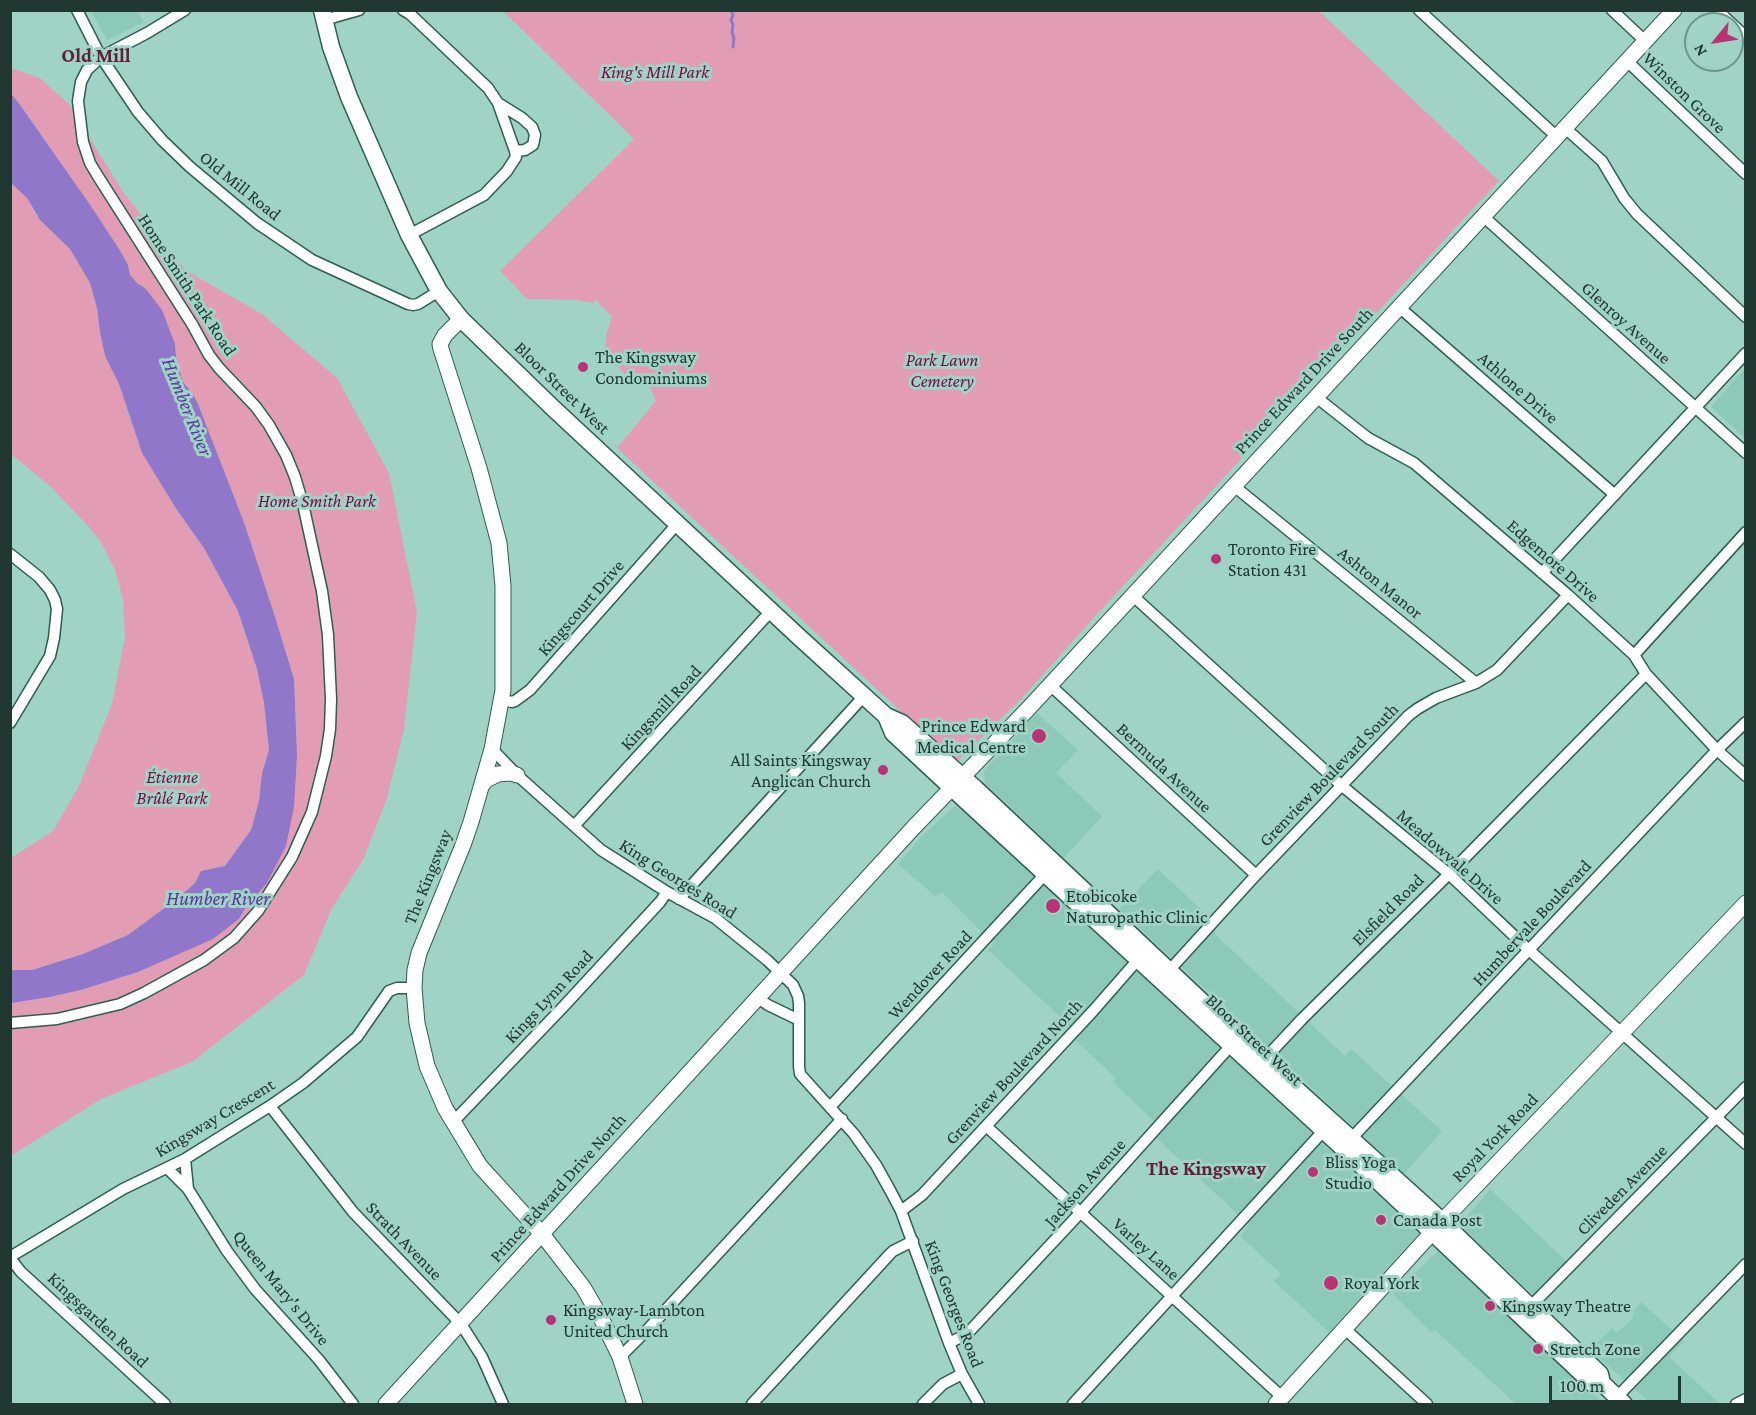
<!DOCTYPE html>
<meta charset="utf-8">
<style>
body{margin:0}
#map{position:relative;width:1756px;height:1415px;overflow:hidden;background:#9fd3c5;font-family:"Crimson Pro",serif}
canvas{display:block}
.frame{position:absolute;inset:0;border:12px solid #213731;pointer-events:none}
.north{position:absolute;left:1684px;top:12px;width:60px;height:60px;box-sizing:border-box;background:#9fd3c5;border:2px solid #6d958a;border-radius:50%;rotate:240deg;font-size:16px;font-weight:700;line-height:24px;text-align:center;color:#213731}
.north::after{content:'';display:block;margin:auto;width:21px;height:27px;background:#b93271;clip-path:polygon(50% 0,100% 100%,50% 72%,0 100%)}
.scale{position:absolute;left:1549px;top:1376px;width:132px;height:27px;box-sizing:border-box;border:3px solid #213731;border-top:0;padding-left:8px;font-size:18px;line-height:21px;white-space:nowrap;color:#213731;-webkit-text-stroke:4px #9fd3c5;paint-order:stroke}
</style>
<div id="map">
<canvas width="1756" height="1415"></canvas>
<div class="frame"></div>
<div class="north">N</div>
<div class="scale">100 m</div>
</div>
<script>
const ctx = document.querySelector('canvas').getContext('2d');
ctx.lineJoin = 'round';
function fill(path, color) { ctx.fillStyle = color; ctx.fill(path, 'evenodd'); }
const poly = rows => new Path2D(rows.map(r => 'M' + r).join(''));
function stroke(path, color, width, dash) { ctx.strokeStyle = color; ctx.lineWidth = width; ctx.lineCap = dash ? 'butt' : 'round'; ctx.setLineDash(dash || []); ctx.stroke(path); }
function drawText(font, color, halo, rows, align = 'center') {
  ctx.font = font + ' "Crimson Pro",serif'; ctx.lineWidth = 6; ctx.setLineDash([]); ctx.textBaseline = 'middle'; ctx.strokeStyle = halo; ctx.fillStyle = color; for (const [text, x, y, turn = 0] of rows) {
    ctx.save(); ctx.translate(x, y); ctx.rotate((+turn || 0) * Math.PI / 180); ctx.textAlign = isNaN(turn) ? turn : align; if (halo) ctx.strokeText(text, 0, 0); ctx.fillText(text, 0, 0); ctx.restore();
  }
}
const built = poly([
 [91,11,137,11,144,22,107,40],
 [1745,368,1745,438,1711,407],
 [1037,713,1078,750,1056,773,1102,816,1064,858,985,783,984,771],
 [956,805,1050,887,1328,1145,1420,1232,1329,1332,1274,1281,1281,1274,1240,1236,1249,1225,1149,1131,1155,1122,1113,1082,1116,1078,1076,1041,1080,1035,988,950,994,944,942,892,936,897,898,864,922,836],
 [1158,869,1210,918,1216,935,1345,1056,1351,1049,1442,1131,1404,1174,1119,909],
 [1490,1189,1567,1262,1534,1295,1465,1231,1466,1218],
 [1439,1250,1604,1404,1516,1404,1435,1330,1432,1333,1393,1294],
 [1641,1302,1684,1341,1669,1357,1718,1402,1714,1404,1652,1404,1590,1350,1612,1328,1616,1333,1632,1320,1634,1311]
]);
const green = poly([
 [503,11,1319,11,1499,181,1100,611,1021,699,959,760,953,760,617,448,656,401,646,379,632,382,614,362,616,358,605,347,607,332,612,317,596,300,593,303,577,300,527,299,500,271,634,139],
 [11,68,40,78,68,103,123,192,185,270,262,314,337,378,389,473,417,612,404,729,386,801,364,858,331,910,304,975,192,1062,101,1099,11,1156,11,1003,50,997,81,990,138,972,174,956,239,919,246,907,267,883,295,774,297,755,294,679,276,620,245,525,198,404,193,394,182,381,176,356,175,344,146,289,137,283,129,275,128,265,121,252,91,206,18,102,11,94],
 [11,183,27,198,36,215,70,249,90,283,97,308,100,332,105,356,119,384,142,453,177,510,204,548,238,611,257,669,264,702,269,750,262,773,259,801,251,830,225,866,201,871,195,883,178,898,128,935,83,954,32,970,11,970,11,858,53,831,79,786,112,704,125,637,123,599,115,570,101,542,89,527,50,486,11,454]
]);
const water = poly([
 [11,94,18,102,91,206,121,252,128,265,130,275,137,283,146,289,162,310,175,344,176,356,182,381,193,394,198,404,245,525,276,620,294,679,297,755,294,807,286,846,267,883,246,907,239,919,213,939,138,972,81,990,50,997,11,1003,11,970,32,970,83,954,128,935,178,898,195,883,201,871,225,866,251,830,259,801,262,773,269,750,264,703,257,669,238,611,204,548,177,510,142,453,119,384,105,356,100,332,97,308,90,283,70,249,40,220,27,198,11,183]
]);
const stream = poly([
 [731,10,733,15,731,20,733,25,732,32,734,38,733,47]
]);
const street = poly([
 [77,10,101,57,138,112,162,140,190,167,257,223,312,260,408,304,413,305,418,304,439,291],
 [403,10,410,14,488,88,498,103,515,151,516,157,507,171,484,195,409,235],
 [1419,10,1557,137],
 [1612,10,1645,41],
 [1717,10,1732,24],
 [324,20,359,10],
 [1732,24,1746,37],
 [1627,61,1746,174],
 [498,103,522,118,532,127,535,135,533,145,525,150,515,151],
 [1565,128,1602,161,1624,198,1637,214,1746,317],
 [1484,217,1746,453],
 [1399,307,1615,495],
 [1316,397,1368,438,1414,463,1568,595,1634,655,1646,674,1717,750,1746,776],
 [1234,486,1476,683],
 [10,554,39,577,50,590,55,600,57,609,54,638,50,656,10,723],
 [1542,573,1746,353],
 [1132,595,1341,785,1449,874,1529,950,1746,1144],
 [1634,655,1746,532],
 [1050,685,1256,875],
 [502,700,512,702,515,701,530,690,677,524],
 [492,749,517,775,601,850,667,892,715,918,767,960,793,985,798,996,799,1003,799,1066,800,1074,854,1134,876,1165,891,1192,901,1211,949,1343,962,1374,979,1404],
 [574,826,771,611],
 [679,899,864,696],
 [1166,974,1256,875,1408,716,1417,709,1436,698,1476,683,1497,670,1568,595],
 [758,998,768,1005,799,1020],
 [10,1023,57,1019,120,1004,144,993,204,960,234,938,258,911,292,857,312,812,326,756,330,729,331,699,328,635,322,591,303,504,295,477,286,455,269,425,256,407,219,368,209,355,192,324,99,178,90,163,83,142,78,101,81,82,87,70,101,57,147,33,185,10],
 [1260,1064,1302,1019,1449,874,1646,674],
 [270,1106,353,1212,461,1324,482,1357,503,1404],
 [830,1107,1048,871],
 [453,1122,564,1006,660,902,667,892],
 [986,1126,1282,1397],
 [1348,1142,1717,750,1746,722],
 [185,1159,188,1189],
 [167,1168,188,1189,227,1251,255,1289,319,1360,353,1404],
 [901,1211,922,1195,1093,1011,1142,955],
 [10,1257,123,1189,185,1159,270,1106,303,1083,357,1037,389,991,397,988,414,988],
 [10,1258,21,1272,165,1404],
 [1528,1309,1746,1087],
 [1345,1329,1427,1404],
 [949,1343,967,1334,1081,1212,1235,1041],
 [620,1357,650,1327,842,1119],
 [1617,1397,1746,1264],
 [752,1404,889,1255,893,1251,913,1241],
 [923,1404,943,1384,962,1374],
 [1073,1404,1327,1127],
 [1736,1404,1746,1399]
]);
const secondary = poly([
 [461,319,445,335,440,344,441,349,479,468,499,543,503,586,503,690,492,749,471,822,463,845,419,953,415,970,414,988,417,1023,427,1066,445,1108,480,1166,542,1234,583,1287,601,1318,620,1357,635,1404],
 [482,785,486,780,498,774,511,773,517,775],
 [386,1404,914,827,1027,710,1674,10],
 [1276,1404,1448,1215,1746,903]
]);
const primary = poly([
 [322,10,331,47,349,97,409,235,439,291,461,319,553,408,799,637,886,716,902,723,976,789,1264,1060,1431,1211,1600,1374,1602,1383,1624,1404],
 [886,716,893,733,965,800,1343,1148,1592,1383,1602,1383]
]);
const markers = [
 [583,367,6,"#b93271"],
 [1216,559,6,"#b93271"],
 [1039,736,8,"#b93271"],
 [883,770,6,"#b93271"],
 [1053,906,8,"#b93271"],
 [1313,1172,6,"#b93271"],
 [1381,1220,6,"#b93271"],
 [1331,1283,8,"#b93271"],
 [1490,1306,6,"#b93271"],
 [551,1320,6,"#b93271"],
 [1538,1349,6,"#b93271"]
];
const parkNames = [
 ["King's Mill Park",655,72],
 ["Park Lawn",942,360],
 ["Cemetery",942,381],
 ["Home Smith Park",317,501],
 ["Étienne",172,777],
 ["Brûlé Park",172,798]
];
const streetNames = [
 ["Winston Grove",1684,93,44],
 ["Old Mill Road",240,186,39],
 ["Home Smith Park Road",187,285,57],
 ["Glenroy Avenue",1626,323,42],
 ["Prince Edward Drive South",1304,381,-47],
 ["Bloor Street West",562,388,44],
 ["Athlone Drive",1518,388,41],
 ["Edgemore Drive",1553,561,41],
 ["Ashton Manor",1380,583,39],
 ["Kingscourt Drive",581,608,-49],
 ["Kingsmill Road",661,708,-47],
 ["Bermuda Avenue",1164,768,43],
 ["Grenview Boulevard South",1329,775,-46],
 ["Meadowvale Drive",1450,857,41],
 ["The Kingsway",428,877,-68],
 ["King Georges Road",678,879,32],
 ["Elsfield Road",1388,910,-45],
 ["Humbervale Boulevard",1532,923,-47],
 ["Wendover Road",930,975,-47],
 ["Kings Lynn Road",549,997,-47],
 ["Bloor Street West",1254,1040,43],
 ["Grenview Boulevard North",1014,1072,-47],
 ["Kingsway Crescent",215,1118,-31],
 ["Royal York Road",1495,1138,-46],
 ["Jackson Avenue",1085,1183,-48],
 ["Prince Edward Drive North",558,1188,-48],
 ["Cliveden Avenue",1622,1190,-45],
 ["Strath Avenue",404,1241,46],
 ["Varley Lane",1146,1249,42],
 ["Queen Mary's Drive",281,1288,51],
 ["King Georges Road",954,1304,69],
 ["Kingsgarden Road",98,1320,43]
];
const poiNames = [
 ["The Kingsway",595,357],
 ["Condominiums",595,378],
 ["Toronto Fire",1228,549],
 ["Station 431",1228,570],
 ["Prince Edward",1026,726,"right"],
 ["Medical Centre",1026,747,"right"],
 ["All Saints Kingsway",871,760,"right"],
 ["Anglican Church",871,781,"right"],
 ["Etobicoke",1066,896],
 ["Naturopathic Clinic",1066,917],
 ["Bliss Yoga",1325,1162],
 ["Studio",1325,1183],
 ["Canada Post",1393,1220],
 ["Royal York",1344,1283],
 ["Kingsway Theatre",1502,1306],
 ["Kingsway-Lambton",563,1310],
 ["United Church",563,1331],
 ["Stretch Zone",1550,1349]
];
const neighbourhoodNames = [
 ["Old Mill",96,56],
 ["The Kingsway",1206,1169]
];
const waterNames = [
 ["Humber River",187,407,68],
 ["Humber River",218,899]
];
fill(built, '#8cc9b8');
fill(green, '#e29db5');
fill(water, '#9077c9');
stroke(stream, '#9077c9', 3);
stroke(street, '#2d5e53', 13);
stroke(secondary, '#2d5e53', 17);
stroke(primary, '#2d5e53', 19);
stroke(street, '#fff', 10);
stroke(secondary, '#fff', 15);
stroke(primary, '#fff', 16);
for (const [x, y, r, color] of markers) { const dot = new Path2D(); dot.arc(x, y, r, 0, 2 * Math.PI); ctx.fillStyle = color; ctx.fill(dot); stroke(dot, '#9fd3c5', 2); }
drawText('italic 18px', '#7d0846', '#9fd3c5', parkNames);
drawText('18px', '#213731', '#9fd3c5', streetNames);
drawText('18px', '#213731', '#9fd3c5', poiNames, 'left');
drawText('bold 20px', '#611f3c', '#9fd3c5', neighbourhoodNames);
drawText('italic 20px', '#5c389a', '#9fd3c5', waterNames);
</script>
